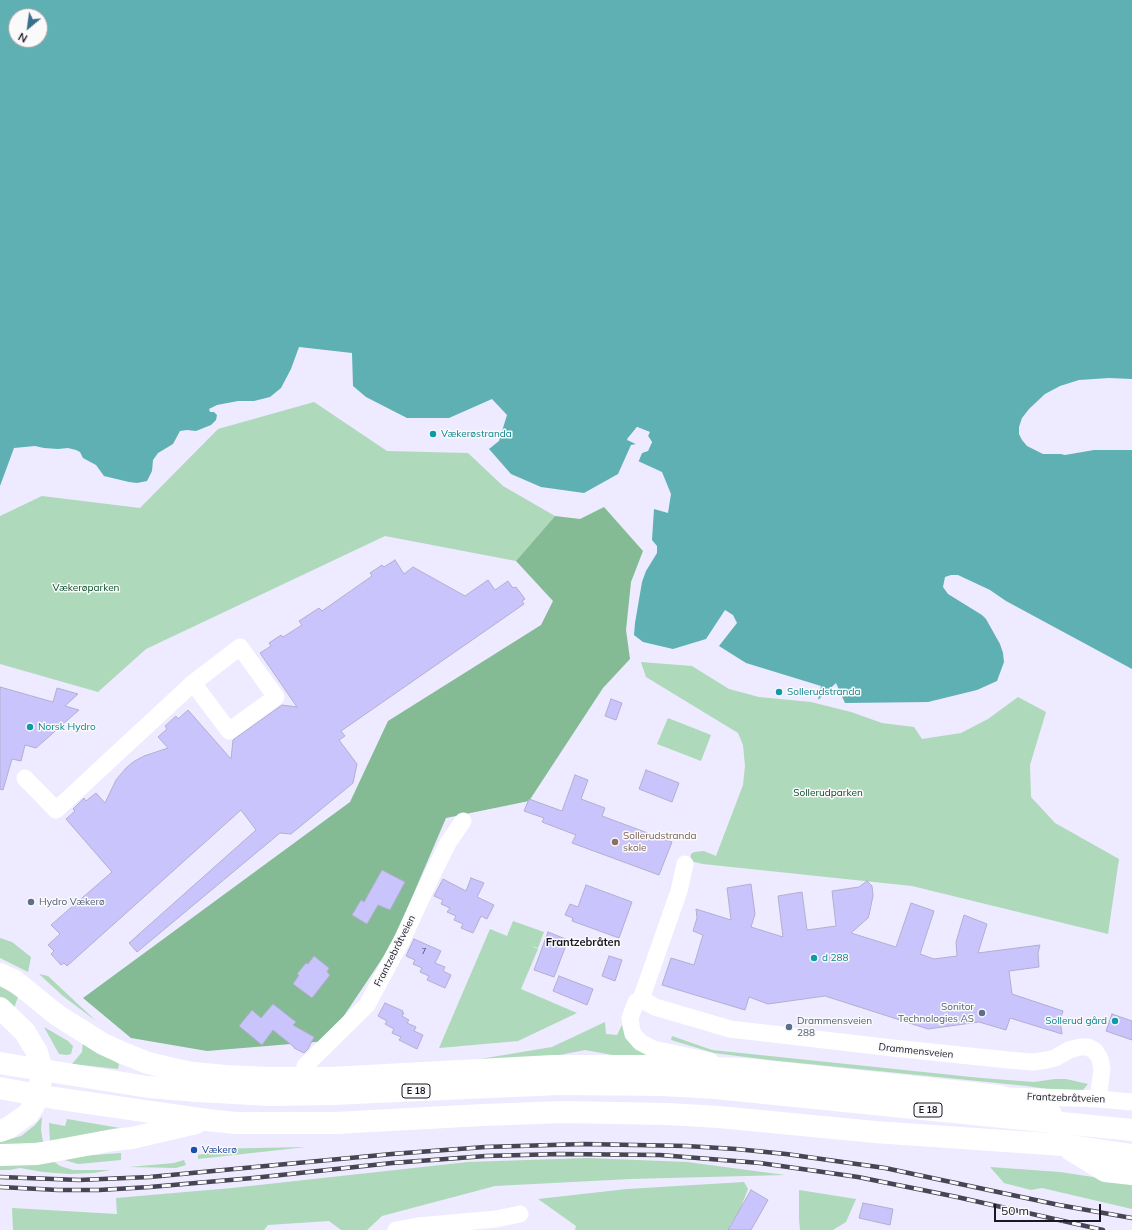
<!DOCTYPE html>
<meta charset="utf-8">
<style>
body{margin:0}
#map{position:relative;width:1132px;height:1230px;overflow:hidden;background:#eeeaff;font-family:Mulish,sans-serif}
canvas{display:block}
.north{position:absolute;left:8px;top:8px;width:40px;height:40px;box-sizing:border-box;background:#fafafa;border:1px solid #a09fa4;border-radius:50%;rotate:209deg;font-size:11px;font-weight:700;line-height:16px;text-align:center;color:#1a1724}
.north::after{content:'';display:block;margin:auto;width:14px;height:18px;background:#396f8b;clip-path:polygon(50% 0,100% 100%,50% 72%,0 100%)}
.scale{position:absolute;left:994px;top:1204px;width:107px;height:18px;box-sizing:border-box;border:2px solid #1a1724;border-top:0;padding-left:5px;font-size:12px;line-height:14px;white-space:nowrap;color:#1a1724;-webkit-text-stroke:3px #fafafa;paint-order:stroke}
</style>
<div id="map">
<canvas width="1132" height="1230"></canvas>
<div class="north">N</div>
<div class="scale">50 m</div>
</div>
<script>
const ctx = document.querySelector('canvas').getContext('2d');
ctx.lineJoin = 'round';
function fill(path, color) { ctx.fillStyle = color; ctx.fill(path, 'evenodd'); }
const poly = rows => new Path2D(rows.map(r => 'M' + r).join(''));
function stroke(path, color, width, dash) { ctx.strokeStyle = color; ctx.lineWidth = width; ctx.lineCap = dash ? 'butt' : 'round'; ctx.setLineDash(dash || []); ctx.stroke(path); }
function drawText(font, color, halo, rows, align = 'center') {
  ctx.font = font + ' Mulish,sans-serif'; ctx.lineWidth = 3; ctx.setLineDash([]); ctx.textBaseline = 'middle'; ctx.strokeStyle = halo; ctx.fillStyle = color; for (const [text, x, y, turn = 0] of rows) {
    ctx.save(); ctx.translate(x, y); ctx.rotate((+turn || 0) * Math.PI / 180); ctx.textAlign = isNaN(turn) ? turn : align; if (halo) ctx.strokeText(text, 0, 0); ctx.fillText(text, 0, 0); ctx.restore();
  }
}
const green = poly([
 [314,402,387,451,468,453,503,486,555,516,516,561,385,536,146,649,98,692,0,664,0,516,42,496,140,508,218,429],
 [641,662,692,666,729,689,759,697,811,702,851,712,882,723,914,727,922,739,961,733,988,719,1018,697,1046,712,1030,765,1031,797,1055,823,1119,859,1108,934,912,886,703,864,690,861,691,854,694,852,704,851,716,856,743,785,745,766,743,745,738,733,646,677],
 [668,718,711,735,701,761,657,744],
 [513,921,544,932,538,948,531,946,538,949,521,989,577,1013,518,1041,439,1048,490,929,507,936],
 [0,938,12,942,31,957,28,972,0,958],
 [39,974,48,976,96,1021,63,996],
 [0,986,18,997,14,1008,0,997],
 [605,1022,606,1034,617,1035,622,1025,648,1053,703,1064,640,1060,585,1050,544,1058,456,1063,552,1047],
 [44,1027,68,1041,73,1046,71,1054,67,1055,59,1054],
 [672,1036,712,1050,981,1078,1034,1082,1055,1079,1066,1079,1088,1084,1082,1091,1060,1091,1027,1086,769,1060,714,1053,671,1040],
 [83,1042,119,1064,118,1069,72,1064,82,1052],
 [42,1117,41,1130,43,1142,0,1146,0,1142,21,1136,34,1126],
 [67,1119,120,1128,69,1141,50,1142,49,1123,65,1126],
 [306,1147,198,1159,198,1155,208,1153,208,1149],
 [121,1153,121,1160,78,1164,61,1159,68,1157],
 [587,1158,687,1162,785,1175,630,1179,495,1186,382,1216,367,1230,341,1230,329,1221,268,1225,264,1230,13,1230,12,1208,117,1214,116,1198,232,1188,468,1162],
 [184,1160,186,1165,176,1168,129,1167,174,1163],
 [53,1161,60,1166,73,1170,110,1170,94,1173,69,1174,43,1172,20,1168,9,1170,0,1170,0,1164],
 [990,1167,1060,1172,1132,1183,1132,1209,1042,1188,1031,1190,1004,1183],
 [744,1182,748,1189,739,1212,730,1225,734,1230,575,1230,576,1226,538,1199,627,1189],
 [799,1190,856,1199,846,1222,833,1230,800,1230,799,1219]
]);
const forest = poly([
 [604,507,643,551,631,582,626,630,630,659,603,688,529,801,446,818,392,944,327,1041,207,1051,131,1038,83,998,350,802,388,721,541,625,553,601,516,561,555,516,580,519]
]);
const water = poly([
 [0,0,1132,0,1132,379,1109,378,1079,380,1060,386,1045,394,1029,409,1022,418,1019,427,1019,434,1022,440,1027,446,1043,454,1061,454,1065,455,1094,450,1132,450,1132,669,1006,601,990,590,958,575,951,575,945,577,943,587,948,594,982,615,986,619,1000,644,1003,653,1004,662,997,681,977,690,928,702,845,703,836,683,818,700,821,686,746,663,719,646,737,623,733,615,725,610,706,639,673,649,643,642,634,635,635,623,642,582,646,571,657,553,657,546,652,540,654,509,668,513,671,494,662,472,638,461,642,453,648,450,652,442,648,436,649,432,637,427,627,439,636,444,631,445,618,474,584,493,541,487,511,474,489,449,499,441,507,415,492,399,449,418,407,418,366,397,353,386,352,353,299,347,291,369,281,388,270,397,254,401,238,401,217,405,209,409,210,412,214,412,217,415,216,420,211,425,196,431,187,430,180,431,173,444,158,453,153,460,152,471,147,481,137,483,129,482,104,476,96,465,83,458,80,452,76,450,68,448,58,449,44,448,35,446,14,448,0,486],
 [16,16,40,16,40,40,16,40]
]);
const pier = poly([
 [637,427,650,432,648,436,652,442,648,451,642,453,638,463,636,460,640,452,647,449,649,442,646,437,647,433,638,429,630,439,637,442,638,445,635,446,636,444,627,440]
]);
const building = poly([
 [395,560,404,574,413,567,465,596,488,580,495,590,508,581,513,588,516,587,525,599,522,601,524,604,341,731,345,736,339,740,357,764,353,783,291,834,280,833,137,952,129,943,256,830,241,810,67,966,64,963,61,965,51,954,54,951,48,945,60,934,51,925,112,872,66,819,75,811,73,809,84,798,86,801,96,793,105,803,116,780,126,768,133,762,144,756,168,748,158,737,167,729,165,726,176,716,178,719,188,710,231,759,233,740,282,705,297,707,260,653,271,646,269,643,281,635,283,637,302,625,299,621,319,608,322,611,372,576,370,573,382,565,384,567,395,560],
 [0,687,53,702,57,688,78,694,65,706,79,710,36,748,25,745,21,761,12,759,3,790,0,789,0,687],
 [611,699,622,703,616,720,605,716,611,699],
 [646,770,679,783,672,802,639,789,646,770],
 [575,775,588,780,581,799,605,808,602,816,672,842,659,875,572,843,576,835,542,822,544,818,524,811,529,799,562,811,575,775],
 [382,870,405,882,390,910,378,905,367,924,352,915,361,900,364,902,382,870],
 [471,878,484,883,477,897,494,905,487,919,481,916,473,933,461,928,463,924,454,920,456,916,447,912,450,908,441,904,443,900,434,896,443,879,466,891,471,878],
 [867,881,872,886,873,896,869,915,868,918,851,933,896,947,911,903,934,911,920,954,934,959,957,956,956,942,964,915,987,924,978,953,1040,945,1038,953,1039,967,1009,971,1012,994,1063,1011,1060,1021,1062,1034,1010,1018,1006,1030,979,1022,928,1029,825,996,768,1004,749,997,745,1010,662,985,671,958,694,965,703,935,693,931,697,918,696,909,731,920,727,888,751,884,755,914,751,927,783,937,778,896,802,892,807,930,836,926,832,891,859,887,867,881],
 [586,885,632,902,619,938,572,921,573,918,565,915,570,904,578,907,586,885],
 [548,932,568,940,554,977,534,970,548,932],
 [414,939,441,951,435,963,445,967,443,971,451,975,445,988,427,980,429,976,420,972,422,968,413,964,415,960,406,956,414,939],
 [314,956,329,968,327,972,330,975,312,998,293,984,299,975,297,974,306,963,308,964,314,956],
 [609,956,622,960,615,981,602,976,609,956],
 [559,976,593,989,587,1005,553,991,559,976],
 [385,1003,403,1011,402,1013,404,1013,402,1016,409,1020,407,1023,416,1027,414,1031,423,1035,417,1049,399,1040,401,1037,392,1033,394,1029,385,1024,387,1021,378,1016,385,1003],
 [273,1004,296,1022,293,1025,314,1037,308,1049,304,1053,294,1048,294,1047,273,1030,262,1045,239,1026,252,1010,261,1018,273,1004],
 [1112,1014,1132,1021,1132,1040,1106,1031,1112,1014],
 [751,1190,768,1200,751,1230,728,1230,751,1190],
 [863,1203,893,1209,890,1225,859,1218,863,1203]
]);
const minor = poly([
 [25,778,56,810,193,683,240,647,276,697,229,731,193,683],
 [641,999,679,891,685,864],
 [710,1061,653,1049,640,1042,633,1034,631,1026,630,1018,636,1002,641,999,655,1007,730,1029,893,1048,1008,1060,1033,1062,1047,1060,1055,1058,1069,1050,1080,1047,1088,1047,1095,1051,1100,1059,1102,1069,1098,1099],
 [305,1066,367,1005,402,940,433,873,448,843,463,821],
 [1010,1096,1098,1099,1132,1102],
 [396,1230,418,1226,496,1219,520,1214]
]);
const highway = poly([
 [0,974,15,981,57,1015,103,1044,123,1053,148,1063,173,1069,193,1073,226,1076,268,1078,330,1078,553,1066,642,1066,745,1069,999,1096,1051,1114],
 [0,1008,25,1032,32,1044,37,1052,40,1063,41,1075,40,1087,37,1098,33,1107,28,1114,8,1128,0,1131],
 [0,1063,148,1087,198,1091,270,1095,332,1094,559,1084,664,1085,715,1088,1132,1130],
 [0,1088,54,1098,207,1120,236,1123,335,1123,483,1115,563,1112,668,1114,719,1117,875,1132,1063,1145,1132,1155],
 [1071,1150,1105,1171,1132,1174],
 [0,1155,37,1154,70,1148,113,1140,132,1138,196,1123]
]);
const rail = poly([
 [0,1177,79,1180,150,1177,392,1154,485,1147,584,1144,686,1146,736,1149,786,1154,885,1168,1059,1205,1132,1218],
 [0,1187,58,1190,99,1190,150,1187,253,1178,392,1163,486,1156,559,1154,660,1155,760,1163,858,1177,957,1197,1103,1230]
]);
const markers = [
 [433,434,4,"#0f9aa8"],
 [779,692,4,"#0f9aa8"],
 [30,727,4,"#0f9aa8"],
 [615,842,4,"#8d6e63"],
 [31,902,4,"#5c6f8a"],
 [814,958,4,"#0f9aa8"],
 [982,1013,4,"#5c6f8a"],
 [1115,1021,4,"#0f9aa8"],
 [789,1027,4,"#5c6f8a"],
 [194,1150,4,"#1a4fb4"]
];
const numberNames = [
 ["7",424,952]
];
const shields = [
 [416,1091,28],
 [928,1110,28]
];
const shieldNames = [
 ["E 18",416,1091],
 ["E 18",928,1110]
];
const cultureNames = [
 ["Vækerøstranda",441,434],
 ["Sollerudstranda",787,692],
 ["Norsk Hydro",38,727],
 ["d 288",822,958],
 ["Sollerud gård",1107,1021,"right"]
];
const parkNames = [
 ["Vækerøparken",86,588],
 ["Sollerudparken",828,793]
];
const educationNames = [
 ["Sollerudstranda",623,836],
 ["skole",623,848]
];
const serviceNames = [
 ["Hydro Vækerø",39,902],
 ["Sonitor",974,1007,"right"],
 ["Technologies AS",974,1019,"right"],
 ["Drammensveien",797,1021],
 ["288",797,1033]
];
const streetNames = [
 ["Frantzebråtveien",395,951,-63],
 ["Drammensveien",916,1051,6],
 ["Frantzebråtveien",1066,1098,2]
];
const transitNames = [
 ["Vækerø",202,1150]
];
const neighbourhoodNames = [
 ["Frantzebråten",583,943]
];
fill(green, '#aed9ba');
fill(forest, '#84bb94');
fill(water, '#5eb0b2');
fill(pier, '#eeeaff');
fill(building, '#cac4fd');
stroke(building, '#b2aed0', 1);
stroke(minor, '#fff', 17);
stroke(highway, '#fff', 22);
stroke(rail, '#474453', 4.5);
stroke(rail, '#fafafa', 3, [9]);
for (const [x, y, r, color] of markers) { const dot = new Path2D(); dot.arc(x, y, r, 0, 2 * Math.PI); ctx.fillStyle = color; ctx.fill(dot); stroke(dot, '#fafafa', 1.5); }
drawText('8px', '#46425a', null, numberNames);
for (const [x, y, w] of shields) { const box = new Path2D(); box.roundRect(x - w / 2, y - 7, w, 14, 3); ctx.fillStyle = '#fafafa'; ctx.fill(box); stroke(box, '#1a1724', 1); }
drawText('bold 9px', '#1a1724', null, shieldNames);
drawText('10px', '#0d838f', '#fafafa', cultureNames, 'left');
drawText('10px', '#074b27', '#fafafa', parkNames);
drawText('10px', '#785e54', '#fafafa', educationNames, 'left');
drawText('10px', '#4e5e75', '#fafafa', serviceNames, 'left');
drawText('10px', '#1a1724', '#fafafa', streetNames);
drawText('10px', '#164399', '#fafafa', transitNames, 'left');
drawText('bold 11px', '#1a1724', '#fafafa', neighbourhoodNames);
</script>
